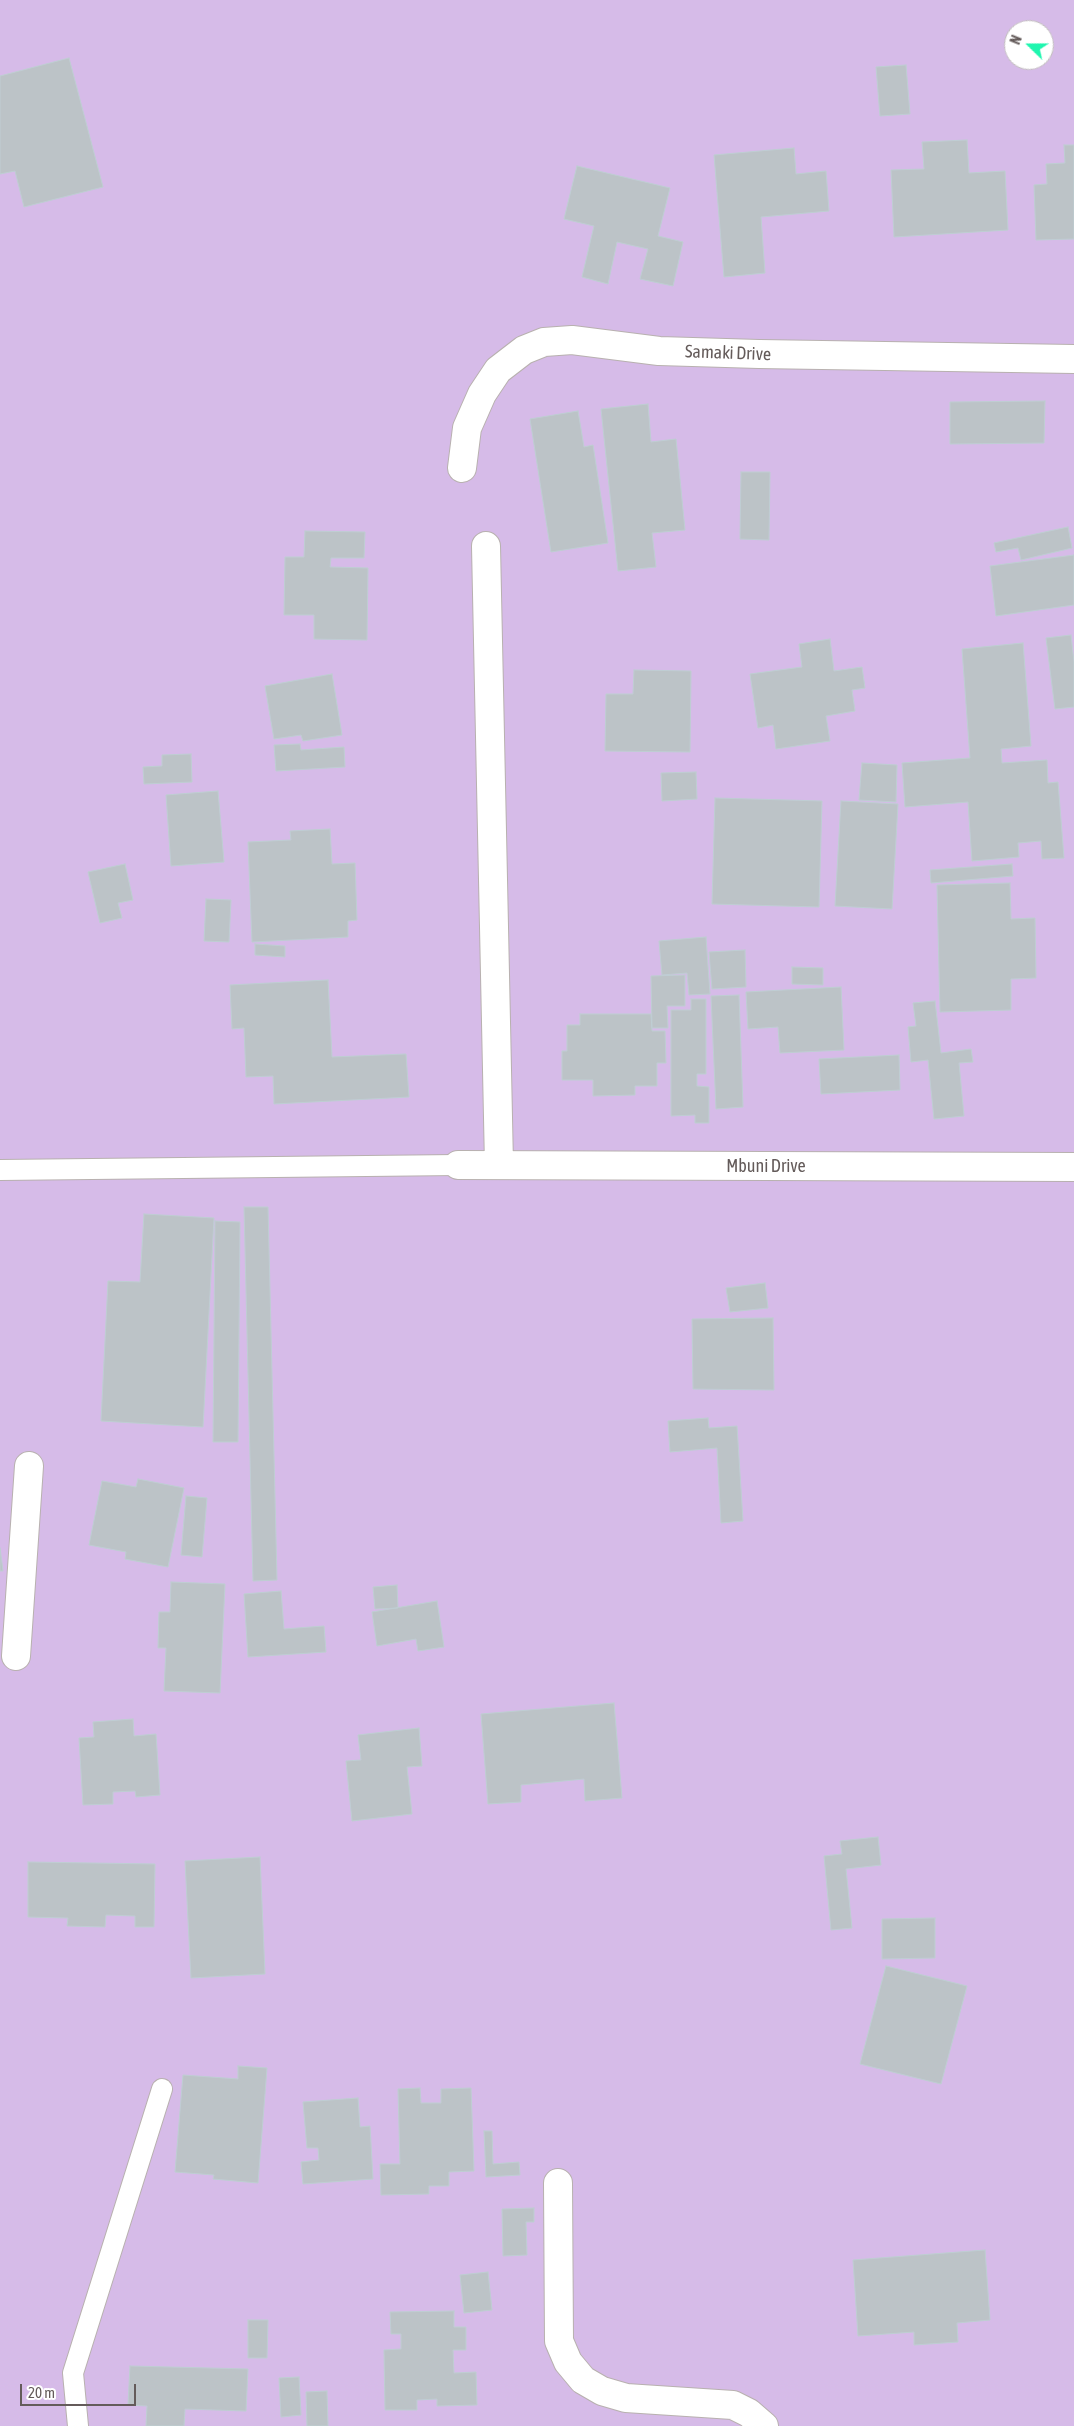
<!DOCTYPE html>
<style>
body{margin:0}
#map{position:relative;width:1074px;height:2426px;overflow:hidden;background:#e1e9ee;font-family:"Asap Condensed",sans-serif}
canvas{display:block}
.north{position:absolute;left:1004px;top:20px;width:50px;height:50px;box-sizing:border-box;background:#fff;border:1px solid #c1bdbd;border-radius:50%;rotate:292deg;font-size:14px;font-weight:700;line-height:20px;text-align:center;color:#645b5a}
.north::after{content:'';display:block;margin:auto;width:18px;height:22px;background:#1ff6af;clip-path:polygon(50% 0,100% 100%,50% 72%,0 100%)}
.scale{position:absolute;left:20px;top:2384px;width:116px;height:22px;box-sizing:border-box;border:2px solid #645b5a;border-top:0;padding-left:6px;font-size:15px;line-height:18px;white-space:nowrap;color:#645b5a;-webkit-text-stroke:4px #fff;paint-order:stroke}
</style>
<div id="map">
<canvas width="1074" height="2426"></canvas>
<div class="north">N</div>
<div class="scale">20 m</div>
</div>
<script>
const ctx = document.querySelector('canvas').getContext('2d');
ctx.lineJoin = 'round';
function fill(path, color) { ctx.fillStyle = color; ctx.fill(path, 'evenodd'); }
const poly = rows => new Path2D(rows.map(r => 'M' + r).join(''));
function stroke(path, color, width, dash) { ctx.strokeStyle = color; ctx.lineWidth = width; ctx.lineCap = dash ? 'butt' : 'round'; ctx.setLineDash(dash || []); ctx.stroke(path); }
function drawText(font, color, halo, rows, align = 'center') {
  ctx.font = font + ' "Asap Condensed",sans-serif'; ctx.lineWidth = 4; ctx.setLineDash([]); ctx.textBaseline = 'middle'; ctx.strokeStyle = halo; ctx.fillStyle = color; for (const [text, x, y, turn = 0] of rows) {
    ctx.save(); ctx.translate(x, y); ctx.rotate((+turn || 0) * Math.PI / 180); ctx.textAlign = isNaN(turn) ? turn : align; if (halo) ctx.strokeText(text, 0, 0); ctx.fillText(text, 0, 0); ctx.restore();
  }
}
const green = poly([
 [0,0,1074,0,1074,2426,0,2426],
 [1014,30,1044,30,1044,60,1014,60]
]);
const building = poly([
 [69,58,103,187,24,207,15,171,0,174,0,76,69,58],
 [906,65,910,114,880,116,876,67,906,65],
 [967,140,969,173,1005,171,1008,230,894,237,891,170,924,169,922,142,967,140],
 [1064,145,1074,145,1074,239,1036,240,1034,185,1047,184,1046,164,1065,163,1064,145],
 [794,148,796,174,826,171,829,211,761,217,765,273,724,277,714,155,794,148],
 [577,166,670,188,658,236,683,242,673,286,640,279,648,249,617,242,608,284,582,277,594,226,564,219,577,166],
 [1045,401,1044,443,950,444,950,402,1045,401],
 [648,404,651,442,676,439,685,530,652,533,656,567,618,571,601,409,648,404],
 [578,411,584,447,593,445,608,543,551,552,530,419,578,411],
 [741,472,770,472,769,540,740,539,741,472],
 [1068,527,1072,548,1021,560,1018,548,996,552,994,543,1068,527],
 [305,531,365,532,364,558,331,558,330,567,368,568,367,640,314,639,314,615,284,615,285,557,304,557,305,531],
 [1074,555,1074,605,996,616,990,566,1074,555],
 [1071,635,1074,662,1074,707,1055,709,1046,638,1071,635],
 [830,639,834,671,862,667,865,688,852,690,855,711,826,716,830,741,776,749,773,725,758,728,750,674,802,667,799,644,830,639],
 [1023,643,1031,746,1001,749,1002,763,1047,760,1048,783,1058,782,1064,858,1042,859,1041,841,1018,843,1019,857,972,861,968,802,905,807,902,763,970,758,962,649,1023,643],
 [634,670,691,671,690,752,605,751,606,694,633,694,634,670],
 [332,674,342,735,303,741,301,735,274,739,265,686,332,674],
 [300,744,301,750,344,747,345,767,276,771,274,745,300,744],
 [191,754,192,782,144,784,143,767,162,766,162,755,191,754],
 [862,763,897,765,896,802,859,800,862,763],
 [696,772,697,799,662,801,661,773,696,772],
 [218,791,224,862,171,866,166,795,218,791],
 [715,798,822,801,819,907,712,904,715,798],
 [841,801,898,804,892,909,835,906,841,801],
 [330,829,332,864,355,863,357,920,348,921,348,937,252,942,248,842,291,840,290,831,330,829],
 [125,864,133,900,118,903,122,918,100,923,88,872,125,864],
 [1012,864,1013,876,931,883,930,870,1012,864],
 [1010,883,1011,919,1035,918,1036,978,1011,979,1011,1010,940,1012,937,885,1010,883],
 [206,899,231,900,229,942,204,941,206,899],
 [706,937,710,994,689,995,687,973,662,975,659,941,706,937],
 [255,944,285,946,285,957,255,955,255,944],
 [745,950,746,987,712,989,709,952,745,950],
 [792,967,823,968,823,985,792,984,792,967],
 [685,975,685,1006,667,1006,668,1028,652,1028,651,976,685,975],
 [328,980,332,1057,406,1054,409,1097,274,1104,273,1076,246,1077,244,1028,232,1029,230,985,328,980],
 [841,987,844,1050,780,1053,778,1027,748,1029,746,992,841,987],
 [739,995,743,1107,716,1109,711,996,739,995],
 [691,999,706,999,706,1074,697,1074,697,1086,709,1087,709,1123,695,1123,695,1115,671,1116,671,1010,691,1010,691,999],
 [935,1001,941,1053,971,1049,973,1062,959,1063,964,1116,934,1119,928,1060,911,1062,908,1027,916,1026,913,1003,935,1001],
 [580,1014,651,1014,652,1031,665,1031,666,1063,657,1063,657,1086,635,1086,635,1095,593,1096,593,1080,562,1080,562,1051,567,1051,567,1025,580,1025,580,1014],
 [899,1055,900,1090,821,1094,819,1059,899,1055],
 [244,1207,268,1207,277,1580,253,1581,244,1207],
 [144,1214,214,1218,203,1427,101,1421,108,1281,140,1282,144,1214],
 [215,1221,240,1222,238,1442,213,1442,215,1221],
 [765,1283,768,1308,730,1312,726,1288,765,1283],
 [773,1318,774,1390,693,1389,692,1319,773,1318],
 [708,1418,709,1428,737,1426,743,1521,721,1523,717,1448,670,1452,668,1421,708,1418],
 [138,1479,184,1488,168,1567,125,1559,126,1552,89,1545,102,1481,136,1487,138,1479],
 [186,1496,207,1498,202,1557,181,1555,186,1496],
 [0,1548,3,1571,0,1571,0,1548],
 [171,1582,225,1584,220,1693,164,1691,166,1648,158,1648,159,1612,170,1612,171,1582],
 [397,1585,398,1608,375,1609,373,1587,397,1585],
 [281,1591,284,1629,324,1626,326,1652,248,1657,244,1594,281,1591],
 [437,1601,444,1647,418,1651,416,1639,377,1646,372,1612,437,1601],
 [614,1703,622,1798,585,1801,584,1779,521,1785,521,1802,488,1804,481,1714,614,1703],
 [133,1719,134,1736,156,1734,160,1795,136,1797,135,1791,113,1792,113,1804,83,1805,79,1738,94,1737,93,1722,133,1719],
 [419,1728,422,1766,407,1767,412,1814,352,1821,346,1761,361,1760,358,1735,419,1728],
 [878,1837,881,1865,846,1869,852,1928,831,1930,824,1856,842,1854,840,1841,878,1837],
 [260,1857,265,1974,191,1978,185,1861,260,1857],
 [28,1862,155,1864,154,1927,135,1927,135,1916,106,1915,105,1927,67,1926,68,1918,28,1917,28,1862],
 [935,1918,935,1958,882,1959,882,1919,935,1918],
 [886,1966,967,1986,941,2084,860,2064,886,1966],
 [238,2066,267,2068,258,2183,213,2179,214,2175,175,2172,183,2075,238,2079,238,2066],
 [420,2088,421,2103,441,2103,441,2089,471,2088,474,2171,449,2172,449,2186,429,2186,429,2194,381,2195,380,2164,400,2164,398,2089,420,2088],
 [358,2098,360,2127,370,2126,373,2179,303,2184,301,2162,319,2160,318,2148,307,2148,303,2102,358,2098],
 [484,2131,492,2131,493,2164,519,2162,520,2175,486,2177,484,2131],
 [534,2208,534,2222,526,2222,527,2255,503,2256,502,2209,534,2208],
 [985,2250,990,2320,957,2323,958,2342,914,2345,914,2332,858,2336,853,2260,985,2250],
 [488,2272,492,2310,464,2313,460,2275,488,2272],
 [454,2311,454,2327,466,2327,466,2350,453,2350,454,2373,476,2372,477,2405,437,2406,437,2399,417,2400,417,2410,385,2410,384,2350,401,2349,401,2334,391,2334,390,2312,454,2311],
 [248,2320,268,2320,267,2358,248,2358,248,2320],
 [130,2366,248,2369,246,2411,185,2409,184,2426,146,2426,147,2406,128,2405,130,2366],
 [299,2377,301,2415,281,2417,279,2378,299,2377],
 [327,2391,328,2426,307,2426,306,2392,327,2391]
]);
const service = poly([
 [0,1170,458,1165],
 [78,2426,73,2373,162,2089]
]);
const minor = poly([
 [462,468,467,428,482,394,498,370,524,350,544,342,572,340,659,351,759,354,1074,359],
 [486,546,499,1165],
 [458,1165,1074,1167],
 [16,1656,29,1466],
 [558,2183,559,2341,568,2362,583,2380,602,2391,626,2398,733,2405,749,2413,764,2426]
]);
const streetNames = [
 ["Samaki Drive",728,353,2],
 ["Mbuni Drive",766,1166]
];
fill(green, '#d6bbe8');
fill(building, '#bcc3c7');
stroke(building, '#bfced3', 1);
stroke(service, '#b8b1af', 22);
stroke(minor, '#b8b1af', 30);
stroke(service, '#fff', 20);
stroke(minor, '#fff', 28);
drawText('18px', '#645b5a', '#fff', streetNames);
</script>
